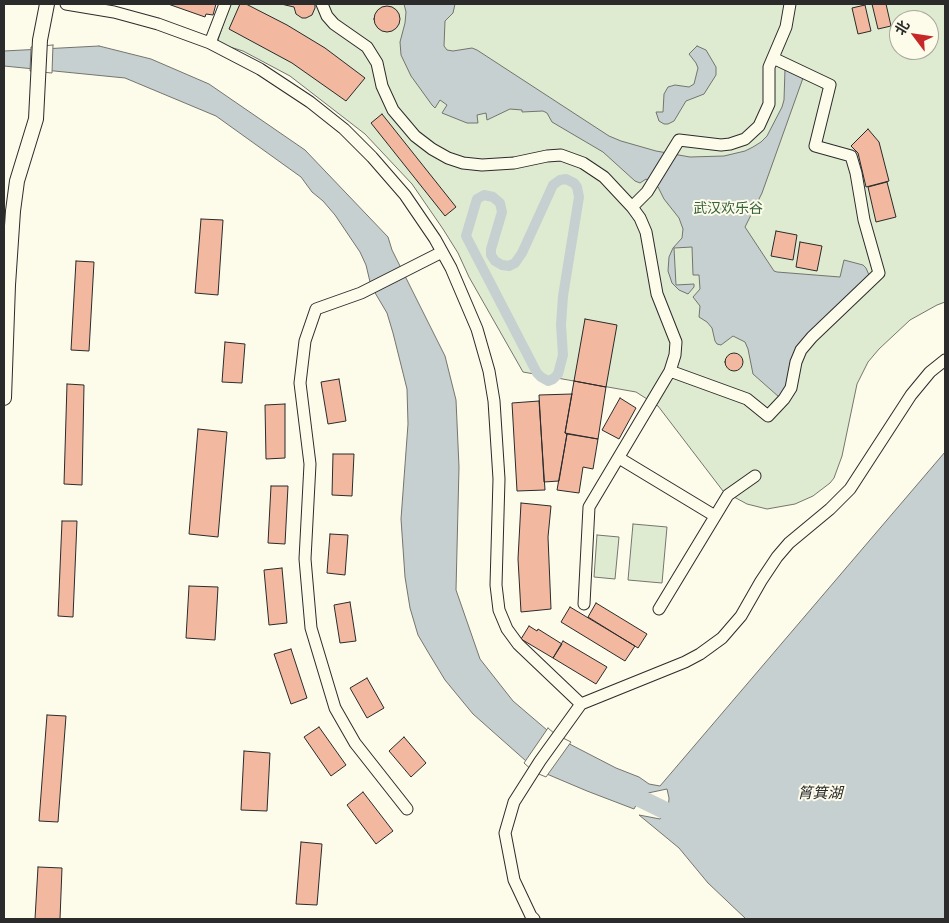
<!DOCTYPE html>
<meta charset="utf-8">
<style>
body{margin:0}
#map{position:relative;width:949px;height:923px;overflow:hidden;background:#fdfbea;font-family:Mulish,"Noto Sans SC",sans-serif}
canvas{display:block}
.frame{position:absolute;inset:0;border:5px solid #2b2b2b;pointer-events:none}
.north{position:absolute;left:889px;top:10px;width:50px;height:50px;box-sizing:border-box;background:#fdfbea;border:1px solid #a9a89e;border-radius:50%;rotate:301deg;font-size:14px;font-weight:700;line-height:20px;text-align:center;color:#2b2b2b}
.north::after{content:'';display:block;margin:auto;width:18px;height:22px;background:#c62828;clip-path:polygon(50% 0,100% 100%,50% 72%,0 100%)}
</style>
<div id="map">
<canvas width="949" height="923"></canvas>
<div class="frame"></div>
<div class="north">北</div>
</div>
<script>
const ctx = document.querySelector('canvas').getContext('2d');
ctx.lineJoin = 'round';
function fill(path, color) { ctx.fillStyle = color; ctx.fill(path, 'evenodd'); }
const poly = rows => new Path2D(rows.map(r => 'M' + r).join(''));
function stroke(path, color, width, dash) { ctx.strokeStyle = color; ctx.lineWidth = width; ctx.lineCap = dash ? 'butt' : 'round'; ctx.setLineDash(dash || []); ctx.stroke(path); }
function drawText(font, color, halo, rows, align = 'center') {
  ctx.font = font + ' Mulish,"Noto Sans SC",sans-serif'; ctx.lineWidth = 4; ctx.setLineDash([]); ctx.textBaseline = 'middle'; ctx.strokeStyle = halo; ctx.fillStyle = color; for (const [text, x, y, turn = 0] of rows) {
    ctx.save(); ctx.translate(x, y); ctx.rotate((+turn || 0) * Math.PI / 180); ctx.textAlign = isNaN(turn) ? turn : align; if (halo) ctx.strokeText(text, 0, 0); ctx.fillText(text, 0, 0); ctx.restore();
  }
}
const green = poly([
 [230,4,945,4,945,302,937,305,910,320,879,349,868,362,857,384,842,456,834,478,830,483,813,496,795,504,767,509,747,504,723,491,658,406,636,392,523,372,469,277,458,253,443,229,412,184,365,134,290,76,243,51,217,43,230,4],
 [899,20,929,20,929,50,899,50,899,20],
 [633,524,667,527,662,583,628,580,633,524],
 [597,535,619,537,615,579,594,577,597,535]
]);
const water = poly([
 [404,4,455,4,453,13,445,21,444,46,447,50,453,51,472,48,477,50,609,136,621,141,656,151,690,157,724,156,745,151,753,147,761,142,767,136,782,107,784,100,785,69,803,78,762,193,745,227,774,271,777,272,840,277,844,260,863,265,866,268,869,275,796,350,790,364,786,388,779,397,753,374,748,349,745,342,733,336,721,345,717,344,715,341,712,328,707,322,699,317,700,306,693,297,700,289,699,275,693,275,692,247,674,248,676,285,694,284,694,287,688,294,679,290,672,283,668,271,669,257,673,248,682,238,683,229,679,218,664,199,658,187,646,179,640,183,635,181,603,152,552,122,547,113,543,111,522,112,522,110,510,109,487,120,486,113,477,115,478,123,467,123,442,113,447,105,440,100,435,108,432,105,411,76,401,55,400,42,405,23,406,12,404,4],
 [99,46,151,59,209,84,305,150,388,237,392,250,445,356,456,400,459,467,456,590,480,659,513,701,554,736,616,768,639,777,649,784,660,786,945,452,945,919,746,919,708,883,679,848,639,815,660,819,668,812,669,798,667,789,648,793,643,792,634,809,587,791,535,769,473,714,445,680,428,652,418,635,410,608,405,577,401,519,408,424,407,389,393,333,387,313,371,286,366,265,360,252,335,215,323,201,312,192,301,177,216,116,125,78,4,66,4,51,99,46],
 [697,46,706,50,716,67,716,75,704,94,686,101,674,121,668,124,664,124,659,121,656,112,663,112,664,94,668,87,675,85,689,87,694,84,698,68,696,63,689,54,697,46]
]);
const pier = poly([
 [53,45,52,73,30,71,31,47,53,45],
 [548,728,555,734,571,742,546,777,534,772,524,763,548,728]
]);
const canal = poly([
 [566,179,574,183,577,187,579,197,563,296,561,325,563,355,558,374,553,379,548,381,541,377,537,373,466,236,477,199,484,195,493,197,500,203,502,212,491,249,491,255,495,261,502,265,509,266,515,263,522,253,553,185,560,180,566,179]
]);
const river = poly([
 [619,788,668,812]
]);
const building = poly([
 [168,4,216,4,213,15,206,14,205,17,168,4],
 [240,4,246,4,287,25,325,48,365,78,346,101,292,63,229,29,240,4],
 [281,4,315,4,315,8,312,15,306,18,302,18,296,14,294,7,281,4],
 [872,4,886,4,891,26,878,29,872,4],
 [865,5,871,31,858,34,852,8,865,5],
 '374 19a13 13 0 1 1 26 0a13 13 0 1 1-26 0Z',
 [382,114,456,207,445,216,371,123,382,114],
 [868,129,879,142,889,181,866,187,858,153,851,146,868,129],
 [887,182,896,217,876,222,868,187,887,182],
 [201,219,223,220,218,295,195,293,201,219],
 [776,231,797,235,793,260,771,256,776,231],
 [800,242,822,246,817,271,796,267,800,242],
 [76,261,94,262,89,351,71,350,76,261],
 [585,319,617,325,606,387,574,381,585,319],
 [225,342,245,344,242,383,222,382,225,342],
 '725 362a9 9 0 1 1 18 0a9 9 0 1 1-18 0Z',
 [339,379,346,421,328,424,321,382,339,379],
 [574,381,606,387,598,439,565,433,574,381],
 [67,384,84,385,82,485,64,484,67,384],
 [572,394,565,433,567,434,559,481,544,482,539,395,572,394],
 [620,398,636,408,619,439,602,430,620,398],
 [539,401,545,490,517,491,512,403,539,401],
 [285,404,285,458,266,459,265,405,285,404],
 [198,429,227,432,218,537,189,534,198,429],
 [567,434,598,439,593,469,583,467,579,493,557,490,567,434],
 [333,454,354,454,352,496,332,495,333,454],
 [271,486,288,486,285,544,268,543,271,486],
 [521,503,551,506,548,537,551,609,521,612,518,559,521,503],
 [62,521,77,521,73,617,58,616,62,521],
 [330,534,348,535,345,575,327,573,330,534],
 [282,568,287,623,269,625,264,570,282,568],
 [189,586,218,587,215,640,186,638,189,586],
 [350,602,356,641,340,643,334,605,350,602],
 [596,603,647,634,638,648,588,617,596,603],
 [570,607,635,646,625,661,561,622,570,607],
 [529,626,537,631,538,629,562,644,553,658,521,639,529,626],
 [563,641,607,667,596,684,553,658,563,641],
 [291,649,307,698,291,704,274,654,291,649],
 [367,678,384,708,367,718,350,688,367,678],
 [47,715,66,716,58,822,39,821,47,715],
 [319,727,346,765,331,776,304,737,319,727],
 [404,737,426,763,411,777,389,751,404,737],
 [244,751,270,753,267,811,241,810,244,751],
 [363,792,393,831,376,844,347,805,363,792],
 [301,842,322,844,317,905,296,904,301,842],
 [38,867,62,868,60,919,35,919,38,867]
]);
const minor = poly([
 [66,4,114,12,158,24,210,43,260,69,310,102,344,129,372,157,405,195,435,239,451,268,477,329,489,371,494,401,499,479,496,585,499,610,507,629,518,644,581,704],
 [322,4,327,16,334,24,367,47,377,63,382,86,393,110,415,136,432,149,448,158,463,163,482,165,514,163,547,156,561,155,583,163,604,177,632,207,640,218,646,232,657,294,676,342,675,355,670,371,747,399,768,416,784,399,791,388,796,362,801,350,812,337,879,273,864,220,856,173,851,156,815,146,830,85,773,58],
 [210,43,225,4],
 [632,207,647,192,679,140,721,145,730,144,745,139,759,126,769,104,769,67,786,27,790,4],
 [619,458,715,516],
 [584,604,589,507,670,371],
 [659,609,728,495,755,476],
 [407,809,355,743,335,708,311,628,305,559,310,464,300,383,305,341,316,309,361,293,442,252],
 [534,919,531,916,514,880,505,833,514,802,540,761,581,704,685,662,700,654,722,638,741,616,761,581,777,557,789,543,830,509,850,489,911,395,930,372,945,360]
]);
const major = poly([
 [4,398,8,285,13,211,17,181,36,119,40,40,47,4]
]);
const parkNames = [
 ["武汉欢乐谷",728,209]
];
const waterNames = [
 ["筲箕湖",820,793]
];
fill(green, '#deebd1');
stroke(green, '#74746e', 1);
fill(water, '#c7d0d0');
stroke(water, '#74746e', 1);
fill(pier, '#fdfbea');
stroke(pier, '#74746e', 1);
stroke(canal, '#c7d0d0', 10);
stroke(river, '#c7d0d0', 18);
fill(building, '#f2b8a0');
stroke(building, '#2b2b2b', 1);
stroke(minor, '#2b2b2b', 13);
stroke(major, '#2b2b2b', 16);
stroke(minor, '#fdfbea', 11);
stroke(major, '#fdfbea', 14);
drawText('14px', '#34623c', '#fdfbea', parkNames);
drawText('italic 15px', '#2b2b2b', '#fdfbea', waterNames);
</script>
